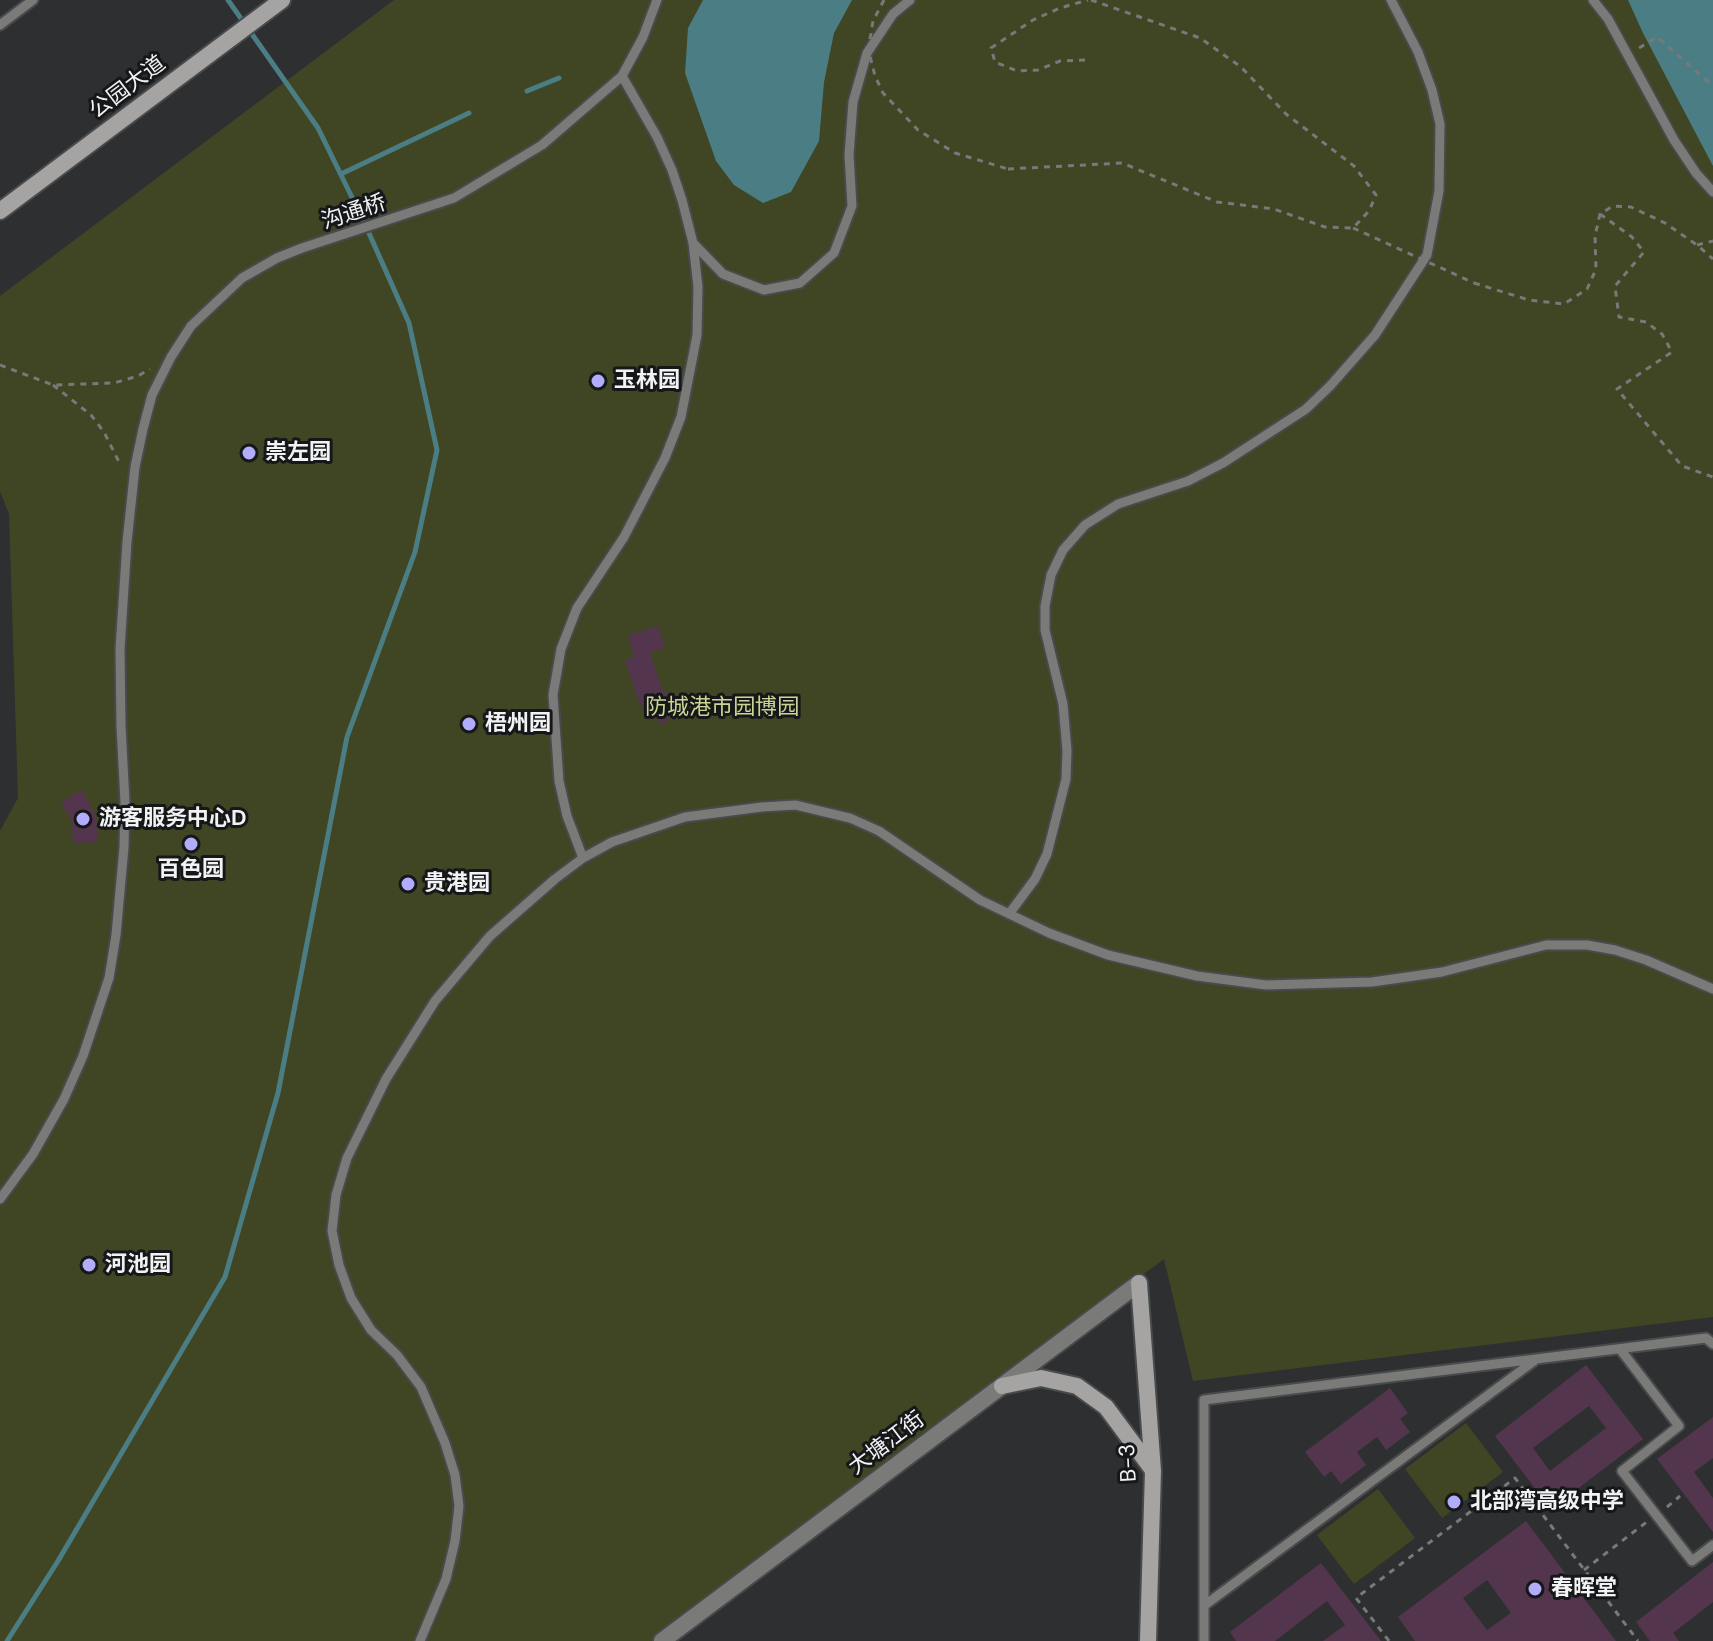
<!DOCTYPE html>
<meta charset="utf-8">
<style>
body{margin:0}
canvas{display:block;background:#2d2f31}
</style>
<canvas width="1713" height="1641"></canvas>
<script>
const ctx = document.querySelector('canvas').getContext('2d');
ctx.lineJoin = 'round';
function fill(path, color) { ctx.fillStyle = color; ctx.fill(path, 'evenodd'); }
const poly = rows => new Path2D(rows.map(r => 'M' + r).join(''));
function stroke(path, color, width, dash) { ctx.strokeStyle = color; ctx.lineWidth = width; ctx.lineCap = dash ? 'butt' : 'round'; ctx.setLineDash(dash || []); ctx.stroke(path); }
function drawText(font, color, halo, rows, align = 'center') {
  ctx.font = font + ' "DM Sans","Noto Sans SC",sans-serif'; ctx.lineWidth = 6; ctx.setLineDash([]); ctx.textBaseline = 'middle'; ctx.strokeStyle = halo; ctx.fillStyle = color; for (const [text, x, y, turn = 0] of rows) {
    ctx.save(); ctx.translate(x, y); ctx.rotate((+turn || 0) * Math.PI / 180); ctx.textAlign = isNaN(turn) ? turn : align; if (halo) ctx.strokeText(text, 0, 0); ctx.fillText(text, 0, 0); ctx.restore();
  }
}
const green = poly([
 [394,0,1713,0,1713,1317,1193,1381,1164,1259,651,1641,0,1641,0,831,18,798,9,514,0,491,0,296],
 [1466,1423,1503,1472,1442,1518,1405,1469],
 [1378,1489,1415,1538,1354,1584,1317,1535]
]);
const water = poly([
 [703,0,852,0,834,33,824,82,819,141,791,192,763,203,734,185,716,161,685,73,688,28],
 [1628,0,1713,0,1713,166,1643,33]
]);
const stream = poly([
 [527,91,559,78],
 [341,174,469,113],
 [7,1641,58,1561,225,1277,278,1093,347,737,415,552,437,450,409,323,364,222,318,128,228,0]
]);
const building = poly([
 [658,626,665,648,650,652,662,690,680,704,663,725,645,711,637,698,625,660,634,657,628,635],
 [82,790,96,816,98,842,73,843,72,822,61,802],
 [1586,1365,1643,1439,1551,1509,1495,1436],
 [1589,1406,1606,1428,1550,1471,1533,1448],
 [1390,1388,1408,1413,1400,1419,1410,1432,1386,1450,1377,1437,1357,1452,1366,1465,1341,1484,1331,1471,1324,1477,1305,1452],
 [1713,1417,1713,1458,1694,1472,1713,1498,1713,1532,1657,1459],
 [1526,1521,1616,1641,1415,1641,1398,1617],
 [1487,1580,1511,1613,1487,1630,1463,1598],
 [1713,1562,1713,1602,1673,1633,1679,1641,1650,1641,1636,1622],
 [1321,1563,1381,1641,1323,1641,1345,1625,1327,1601,1275,1641,1236,1641,1230,1632]
]);
const path = poly([
 [1639,48,1657,37,1713,86],
 [1085,60,1060,61,1038,70,1017,71,995,62,991,48,1033,20,1060,8,1088,0],
 [1008,169,1122,163,1217,202,1274,209,1325,227,1353,228,1369,211,1376,195,1354,166,1286,114,1241,67,1200,38,1091,0],
 [1600,214,1632,237,1644,252,1615,286,1619,317,1646,322,1662,334,1672,352,1617,389,1682,466,1713,477],
 [1697,245,1713,241],
 [1474,283,1529,300,1564,304,1587,289,1596,269,1595,236,1600,214,1613,206,1631,207,1665,223,1697,245,1713,259],
 [0,365,53,385,114,383,138,376,150,369],
 [53,385,91,415,104,432,121,466],
 [1667,1507,1680,1496],
 [1584,1570,1648,1521],
 [1389,1641,1356,1598,1515,1478,1638,1641]
]);
const lane = poly([
 [657,0,643,37,622,76,657,137,672,170,682,200,693,243,698,287,697,335,681,417,665,458,624,537,577,608,561,649,553,695,559,781,567,816,583,858,612,842,685,817,762,807,796,805,850,818,879,831,980,900,1049,933,1108,955,1197,976,1266,985,1372,982,1442,972,1546,945,1587,945,1615,950,1646,960,1713,989],
 [1593,0,1608,19,1674,140,1696,173,1713,192],
 [0,25,33,0],
 [693,243,723,274,764,290,800,283,834,253,852,206,849,155,853,102,867,53,893,14,910,0],
 [1009,914,1035,879,1047,854,1066,779,1067,751,1063,704,1045,630,1045,606,1051,575,1063,550,1085,525,1118,504,1188,481,1223,463,1306,409,1330,386,1375,335,1427,255,1439,191,1440,124,1432,90,1418,52,1391,0],
 [0,1199,33,1154,64,1099,83,1056,109,978,116,935,124,847,125,802,121,726,120,649,127,542,135,467,143,429,152,395,171,357,191,326,242,278,277,258,302,248,454,198,542,145,622,76],
 [1620,1349,1679,1426,1622,1471,1692,1561,1713,1545],
 [1205,1605,1534,1361],
 [420,1641,446,1579,455,1541,459,1506,455,1475,445,1443,421,1387,397,1355,371,1330,351,1298,339,1265,332,1231,336,1195,347,1158,386,1079,435,1001,490,936,555,879,583,858],
 [1204,1641,1204,1400,1706,1338,1713,1344]
]);
const street = poly([
 [662,1641,1139,1283]
]);
const secondary = poly([
 [0,211,282,0],
 [1139,1283,1153,1471,1148,1641],
 [1002,1386,1041,1378,1077,1386,1106,1407,1152,1469]
]);
const pathBridge = poly([
 [884,0,873,21,870,39,870,56,875,76,883,93,918,130,955,153,1008,169],
 [1353,228,1474,283]
]);
const markers = [
 [598,381,8,"#b1adfa"],
 [249,453,8,"#b1adfa"],
 [469,724,8,"#b1adfa"],
 [83,819,8,"#b1adfa"],
 [191,844,8,"#b1adfa"],
 [408,884,8,"#b1adfa"],
 [89,1265,8,"#b1adfa"],
 [1454,1502,8,"#b1adfa"],
 [1535,1589,8,"#b1adfa"]
];
const streetNames = [
 ["公园大道",128,88,-37],
 ["沟通桥",354,213,-18],
 ["大塘江街",887,1444,-37],
 ["B-3",1129,1463,-93]
];
const poiNames = [
 ["玉林园",614,381],
 ["崇左园",265,453],
 ["梧州园",485,724],
 ["游客服务中心D",99,819],
 ["百色园",191,870,"center"],
 ["贵港园",424,884],
 ["河池园",105,1265],
 ["北部湾高级中学",1470,1502],
 ["春晖堂",1551,1589]
];
const parkNames = [
 ["防城港市园博园",722,708]
];
fill(green, '#404623');
fill(water, '#4b7e84');
stroke(stream, '#4b7e84', 5);
fill(building, '#53364d');
stroke(lane, '#484a4c', 13);
stroke(street, '#484a4c', 20);
stroke(secondary, '#484a4c', 20);
stroke(path, '#77797b', 3, [6, 6]);
stroke(lane, '#7a7a78', 9);
stroke(street, '#7a7a78', 16);
stroke(secondary, '#a5a4a2', 16);
stroke(pathBridge, '#77797b', 3, [6, 6]);
for (const [x, y, r, color] of markers) { const dot = new Path2D(); dot.arc(x, y, r, 0, 2 * Math.PI); ctx.fillStyle = color; ctx.fill(dot); stroke(dot, '#161718', 3); }
drawText('22px', '#f1f2f4', '#161718', streetNames);
drawText('bold 22px', '#f1f2f4', '#161718', poiNames, 'left');
drawText('22px', '#cad595', '#161718', parkNames);
</script>
